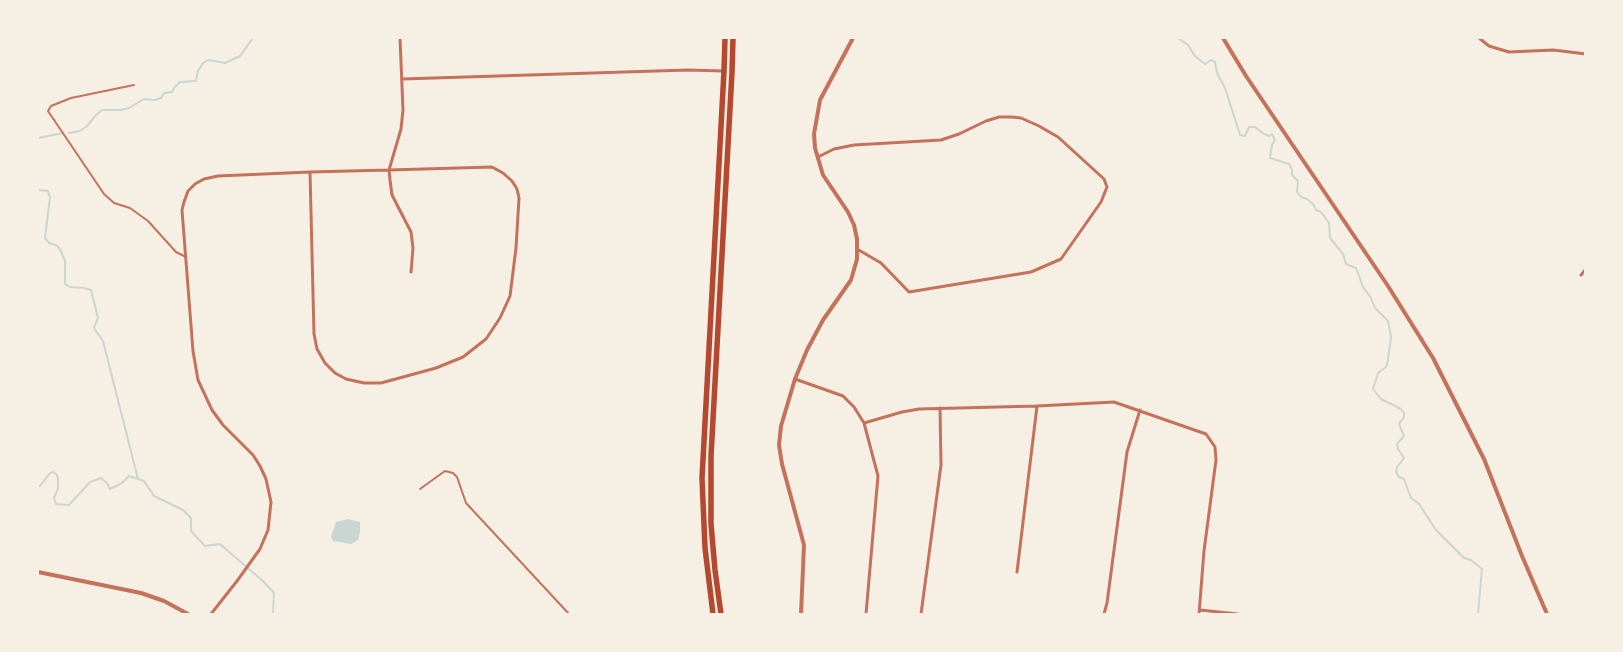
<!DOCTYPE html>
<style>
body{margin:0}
#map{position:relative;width:1623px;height:652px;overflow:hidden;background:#f6efe4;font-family:"Archivo Narrow",sans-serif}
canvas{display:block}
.frame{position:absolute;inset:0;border:39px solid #f6efe4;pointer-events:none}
</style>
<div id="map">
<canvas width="1623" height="652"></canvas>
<div class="frame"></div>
</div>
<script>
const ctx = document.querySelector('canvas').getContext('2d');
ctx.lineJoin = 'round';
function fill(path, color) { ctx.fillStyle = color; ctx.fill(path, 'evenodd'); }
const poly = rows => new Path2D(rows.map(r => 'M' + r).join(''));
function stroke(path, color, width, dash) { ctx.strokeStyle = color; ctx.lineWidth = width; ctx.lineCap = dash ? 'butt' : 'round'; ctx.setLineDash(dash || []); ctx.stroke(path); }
const water = poly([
 [348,519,360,522,360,532,358,540,351,544,333,541,331,537,336,522]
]);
const stream = poly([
 [1178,38,1188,45,1195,56,1205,64,1211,60,1215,62,1217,73,1225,88,1240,135,1245,136,1249,127,1255,127,1264,134,1269,136,1272,134,1275,140,1272,145,1270,158,1289,164,1292,169,1292,175,1298,181,1297,192,1301,197,1307,199,1314,205,1316,210,1321,212,1329,223,1330,238,1343,254,1346,264,1356,268,1363,287,1371,298,1375,308,1388,321,1391,337,1388,360,1386,367,1378,373,1373,389,1381,399,1401,409,1404,413,1404,417,1399,424,1404,436,1397,444,1398,449,1404,458,1397,467,1396,472,1399,477,1404,479,1411,498,1419,504,1436,530,1464,558,1471,560,1482,569,1478,614],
 [69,133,80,131,87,126,96,115,102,110,121,110,129,108,144,99,155,100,161,98,164,93,172,92,174,88,180,82,196,81,198,71,203,63,208,60,225,63,240,56,253,38],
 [38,138,63,133],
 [38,170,38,179],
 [38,190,48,191,50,197,45,238,49,243,56,245,60,249,65,261,65,284,70,287,84,288,91,290,98,318,94,328,103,341,138,479],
 [38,486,40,486,50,473,53,472,57,475,58,479,58,488,54,498,56,504,69,505,90,482,101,478,107,483,110,489,122,483,129,476,144,481,154,496,183,510,191,518,191,531,205,546,220,544,264,582,274,593,273,614]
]);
const service = poly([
 [134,85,71,98,51,106,48,111,104,194,114,203,130,208,148,221,176,252,186,257],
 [420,489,445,471,453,473,457,477,466,503,569,614]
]);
const minor = poly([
 [400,38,403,110,401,129,389,170,390,180,392,195,411,232,413,248,411,272],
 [1479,38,1489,46,1509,52,1553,50,1586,54],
 [402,79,688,70,724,71],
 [818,157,834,149,854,145,941,140,959,134,986,121,999,117,1011,117,1021,118,1039,126,1058,137,1104,179,1107,187,1101,202,1061,259,1031,272,909,292,881,263,857,249],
 [1581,275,1586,269],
 [795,379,843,396,854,407,864,423,878,476,866,614],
 [864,423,902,412,919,409,1037,406,1114,402,1206,434,1215,447,1216,460,1204,551,1199,614],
 [1017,572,1037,406],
 [1200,610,1238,614],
 [211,614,237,581,260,549,268,530,271,502,266,479,260,466,253,455,223,425,212,410,198,380,193,351,182,210,184,202,188,191,195,184,204,179,218,176,310,172,389,170,492,167,503,173,512,181,517,189,519,198,516,248,510,296,500,318,486,339,463,357,436,368,381,383,364,383,346,379,335,373,325,363,317,349,314,334,310,172],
 [921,614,941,465,940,408],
 [1104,614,1107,603,1127,452,1140,410]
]);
const tertiary = poly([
 [1223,38,1246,76,1388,286,1433,358,1484,459,1522,556,1547,614],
 [38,572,141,593,164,601,188,614],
 [801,614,804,545,782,464,779,445,781,426,795,379,807,350,823,320,851,280,857,259,857,239,854,225,848,212,823,175,815,148,814,134,820,100,853,38]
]);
const trunk = poly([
 [713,614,705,548,702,478,724,71,725,38],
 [721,614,715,570,711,524,711,456,732,72,733,38]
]);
fill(water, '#c9d6d2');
stroke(stream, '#c9d6d2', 2);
stroke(service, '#c5725c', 2);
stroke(minor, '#c5725c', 3);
stroke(tertiary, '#c5725c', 4);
stroke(trunk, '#b5482f', 5.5);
</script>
